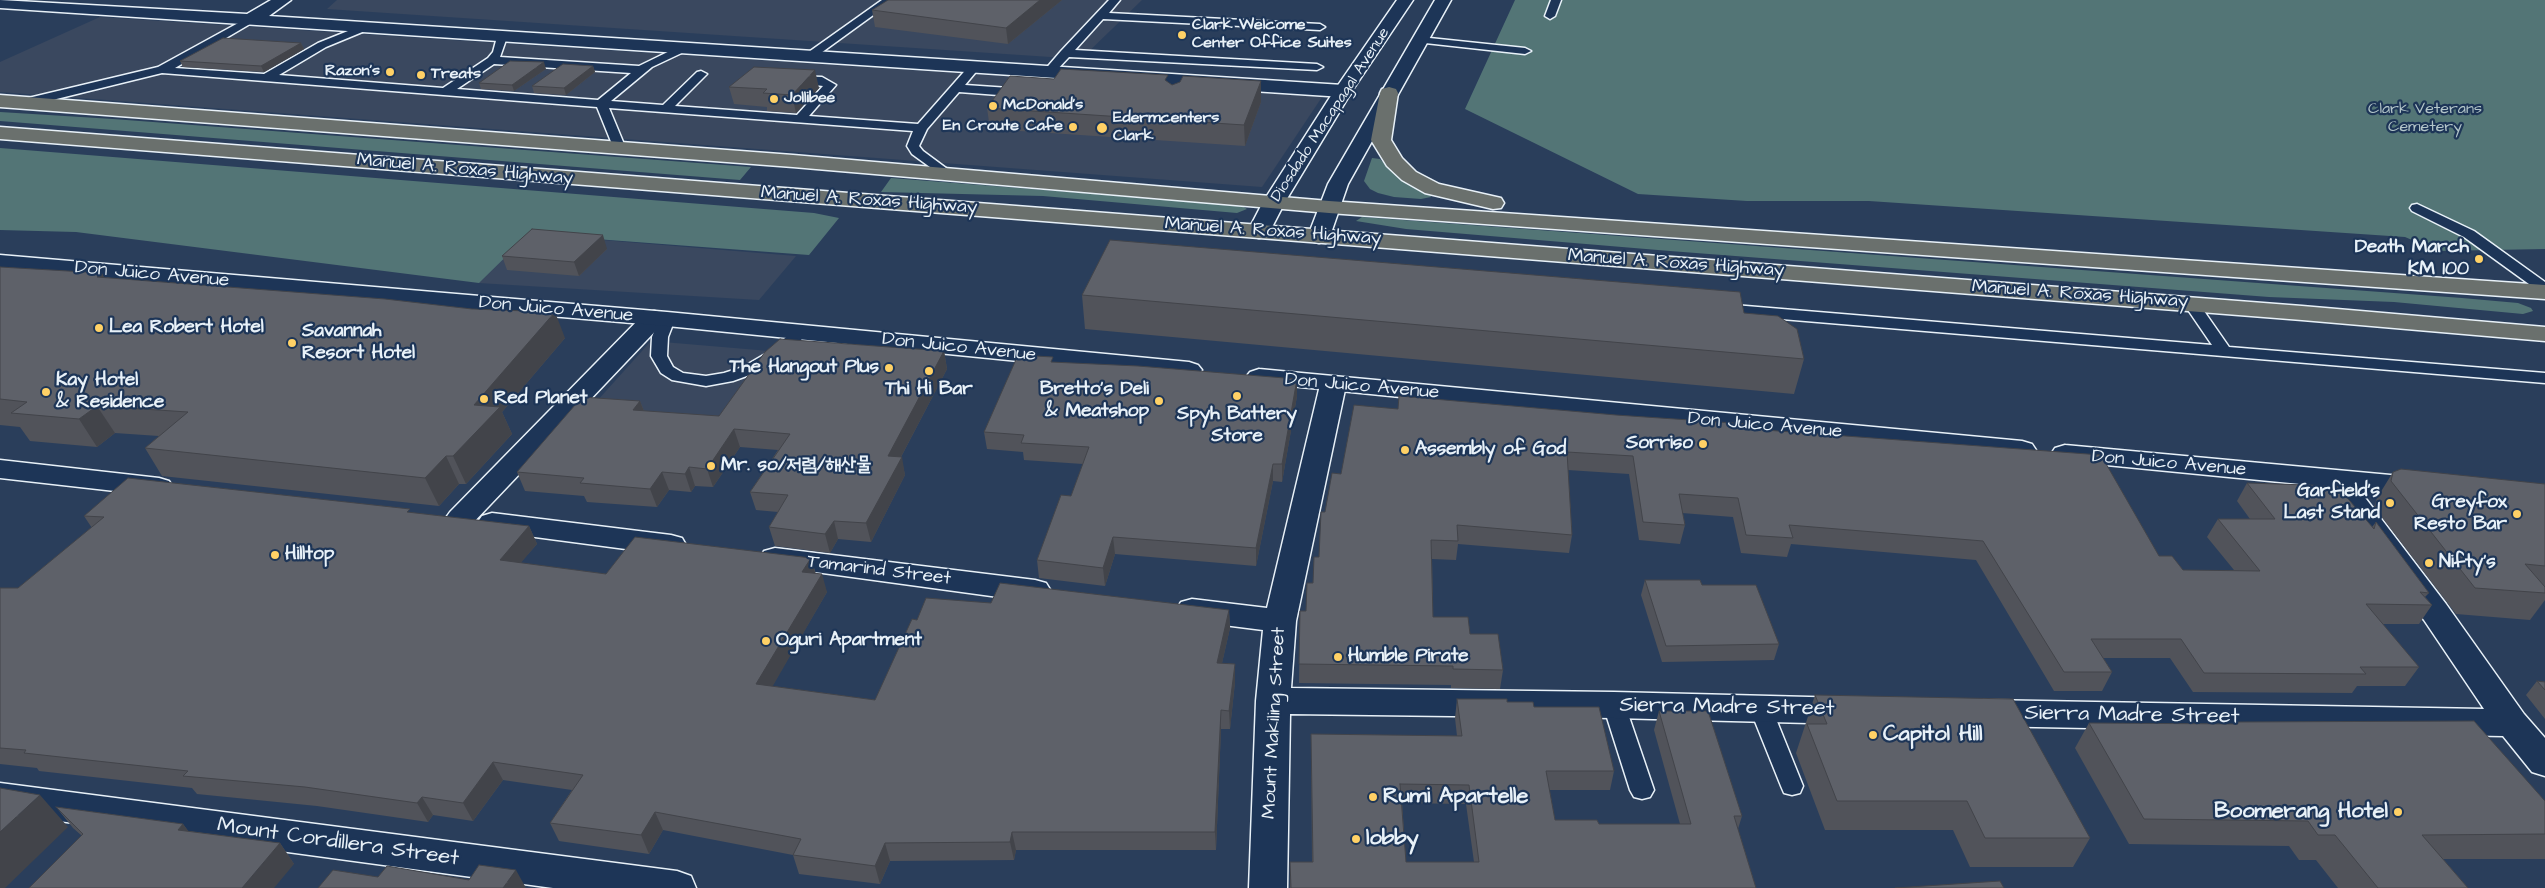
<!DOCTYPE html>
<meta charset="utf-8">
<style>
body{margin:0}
canvas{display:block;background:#2a3e5b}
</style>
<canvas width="2545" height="888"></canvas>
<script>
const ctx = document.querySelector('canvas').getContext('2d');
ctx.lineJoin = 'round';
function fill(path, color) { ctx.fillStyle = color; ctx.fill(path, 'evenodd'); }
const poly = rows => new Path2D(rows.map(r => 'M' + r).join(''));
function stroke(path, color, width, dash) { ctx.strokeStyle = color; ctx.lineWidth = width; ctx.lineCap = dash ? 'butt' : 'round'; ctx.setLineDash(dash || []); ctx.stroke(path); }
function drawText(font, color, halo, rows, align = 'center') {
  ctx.font = font + ' "Architects Daughter","Poor Story",sans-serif'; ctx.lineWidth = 4.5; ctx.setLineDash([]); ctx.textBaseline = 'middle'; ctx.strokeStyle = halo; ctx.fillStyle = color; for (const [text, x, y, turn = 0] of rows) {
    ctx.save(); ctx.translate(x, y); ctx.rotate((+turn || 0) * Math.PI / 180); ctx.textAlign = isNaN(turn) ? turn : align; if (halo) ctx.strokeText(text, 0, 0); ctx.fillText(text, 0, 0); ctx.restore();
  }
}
const built = poly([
 [337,0,1142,0,1081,59,327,9],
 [100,17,1322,97,1262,187,0,92,0,62],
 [529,234,796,256,759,300,479,283],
 [651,341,781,352,725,424,588,411]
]);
const green = poly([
 [1515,0,2545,0,2545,249,2438,251,2405,237,1869,201,1747,201,1638,194,1465,109],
 [0,112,113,119,751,167,740,180,0,121],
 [0,148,814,213,839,218,809,255,529,234,479,283,76,232,0,230],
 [1372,158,1380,159,1396,175,1429,192,1431,197,1421,199,1394,197,1378,193,1370,189,1364,181],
 [891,178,1224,204,1242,206,1247,209,1237,213,1043,196,881,192],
 [1362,217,2462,298,2518,303,2531,308,2533,311,2523,314,2394,302,2269,297,1670,251,1406,229,1356,221]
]);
const service = poly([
 [882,0,894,0,814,58,806,58,806,54,882,0],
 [1109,0,1120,0,1109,13,1320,24,1325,27,1320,30,1103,19,1075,50,1317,64,1323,67,1317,70,1069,57,1053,74,1045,74,1043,72,1061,51,1109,0],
 [1551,0,1561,0,1555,16,1550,19,1545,16,1551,0],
 [251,16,256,19,255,21,175,68,264,74,318,43,368,23,372,24,372,28,326,47,279,75,443,88,488,58,493,52,497,37,502,34,507,37,500,57,639,66,680,46,688,46,688,50,652,67,611,101,663,105,697,72,701,71,707,74,675,106,797,115,823,86,793,82,787,79,793,76,822,77,836,85,809,116,918,124,970,65,974,64,980,67,965,85,1024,89,1030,93,1024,97,959,92,927,129,919,146,923,151,950,171,952,174,945,178,912,154,907,146,913,131,609,108,626,149,620,153,614,149,597,107,162,73,24,107,18,103,20,100,158,67,251,16],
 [494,64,631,73,598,100,457,89,494,64],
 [1420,37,1525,48,1531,51,1525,54,1416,42,1414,40,1420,37],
 [2417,204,2474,231,2545,282,2545,294,2540,292,2464,237,2412,211,2410,208,2412,205,2417,204],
 [2192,299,2197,301,2229,347,2545,373,2545,383,1722,314,1714,309,1722,304,2212,345,2184,304,2192,299],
 [667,314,675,319,668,337,667,356,673,367,683,373,706,376,724,373,743,367,767,353,796,329,802,327,810,332,779,359,755,373,733,381,706,386,672,380,661,373,651,356,652,337,659,319,667,314],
 [1614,697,1622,699,1625,705,1654,790,1650,797,1642,799,1634,797,1630,790,1603,705,1606,699,1614,697],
 [1761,701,1769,703,1772,709,1803,786,1800,793,1792,795,1784,793,1781,786,1750,709,1753,703,1761,701]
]);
const minor = poly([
 [0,0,247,14,271,0,291,0,269,16,1343,85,1350,87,1352,91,1350,95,1343,97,0,8,0,0],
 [654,311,663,313,666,318,663,323,470,526,460,529,450,526,445,519,450,512,645,313,654,311],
 [1333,377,1342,379,1346,385,1296,621,1291,688,1614,692,1848,698,1860,702,1865,711,1860,720,1848,724,1614,718,1290,714,1287,888,1249,888,1256,701,1263,630,1192,621,1181,618,1176,610,1181,602,1192,599,1267,608,1320,385,1324,379,1333,377],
 [0,460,159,478,169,481,173,487,169,493,159,496,0,478,0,460],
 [2337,471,2347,474,2446,604,2524,714,2545,738,2545,776,2532,772,2503,736,1984,726,1972,722,1967,713,1972,704,1984,700,2484,709,2424,620,2323,480,2327,474,2337,471],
 [492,513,671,535,682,538,686,545,682,552,671,555,482,530,477,523,482,516,492,513],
 [775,548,1035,580,1046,583,1051,591,1046,599,1035,602,764,565,760,558,764,551,775,548],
 [0,783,677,871,691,876,696,888,553,888,0,813,0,783]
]);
const secondary = poly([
 [1397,0,1413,0,1352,91,1285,202,1270,231,1267,236,1259,238,1251,236,1248,231,1263,202,1334,91,1397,0],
 [1435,0,1451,0,1348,184,1330,236,1327,241,1319,243,1311,241,1308,236,1328,184,1435,0],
 [0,255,667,312,1189,362,1198,365,1202,370,1198,375,1189,378,667,326,0,269,0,255],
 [1259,369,2022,441,2032,444,2036,450,2032,456,2022,459,1250,382,1246,377,1250,372,1259,369],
 [2065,445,2423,478,2433,481,2437,487,2433,493,2423,496,2055,460,2051,454,2055,448,2065,445]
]);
const primary = poly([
 [1389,87,1396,89,1398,93,1391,140,1402,158,1416,172,1439,184,1501,198,1504,203,1501,208,1493,209,1425,193,1402,180,1387,166,1371,140,1380,93,1382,89,1389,87],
 [0,95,793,155,1329,201,2545,285,2545,299,1329,213,793,167,0,107,0,95],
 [0,127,2302,306,2545,327,2545,341,2302,320,0,139,0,127]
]);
const wall = poly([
 [1062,0,1008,44,875,27,872,10],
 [301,43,304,49,264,72,183,67,180,61],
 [593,66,595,72,566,95,534,93,532,86],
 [546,69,514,91,481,89,479,83],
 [1054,79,1168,82,1172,85,1261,81,1261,102,1245,146,990,129,987,108],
 [729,87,819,88,796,113,767,111,767,107,734,104],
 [607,249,579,276,507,270,502,256],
 [0,267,104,277,565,338,502,412,512,434,466,484,459,484,439,506,162,476,145,448,159,436,115,433,97,447,30,441,20,427,0,425],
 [1082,295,1744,313,1804,359,1794,394,1085,329],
 [944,351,947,369,901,457,905,475,871,542,838,539,830,553,775,546,769,527,778,512,756,510,750,492,778,450,740,447,713,487,695,486,691,492,669,490,657,507,587,502,584,496,525,491,517,472,640,401,644,411,719,416],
 [1054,362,1297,379,1297,396,1282,482,1273,481,1256,566,1115,554,1105,586,1039,578,1037,560,1071,496,1083,464,1024,460,1023,452,987,449,984,432],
 [1398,409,1765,430,2159,556,2183,570,2234,570,2207,537,2218,519,2250,519,2237,501,2247,483,2372,527,2376,522,2429,593,2425,597,2432,605,2419,624,2382,624,2419,667,2405,686,2357,686,2352,693,2193,692,2170,658,2103,658,2112,672,2102,691,2054,691,1976,560,1791,544,1787,557,1741,553,1733,517,1682,513,1685,525,1680,544,1639,540,1629,474,1568,470,1572,535,1569,553,1458,544,1456,560,1432,559,1433,617,1470,634,1503,670,1500,689,1451,688,1451,685,1299,683,1300,611,1306,611,1319,557,1325,512,1341,474],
 [2393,472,2545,484,2545,600,2530,620,2456,614,2374,507,2377,498],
 [413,513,529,526,537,544,520,563,606,574,811,558,816,574,827,592,772,686,875,700,917,620,991,603,1229,610,1230,628,1222,663,1235,664,1235,682,1230,729,1221,729,1216,850,1016,850,1014,860,890,861,880,884,799,874,793,855,663,830,649,854,559,841,550,823,572,790,503,780,473,821,433,815,428,822,317,806,197,794,192,788,39,771,37,768,0,764,0,588,18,588,92,528,84,516],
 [1645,580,1702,585,1779,644,1774,660,1662,662,1641,595],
 [2537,681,2545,682,2545,719,2526,695],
 [1815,695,2090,838,2073,867,1970,867,1953,830,1825,830,1796,753],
 [1457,699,1507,702,1534,707,1614,771,1610,790,1549,790,1555,820,1599,824,1680,824,1654,730,1659,711,1742,816,1738,829,1756,888,1290,888,1290,862,1312,862,1311,734,1457,736,1455,718],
 [1402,803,1466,804,1474,862,1406,862],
 [2237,722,2545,801,2545,859,2443,859,2468,888,2338,888,2316,860,2299,860,2289,846,2129,844,2075,748,2089,723,2235,724],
 [56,807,183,824,188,831,280,843,294,864,81,835,73,828]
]);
const shadedWall = poly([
 [1040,0,1062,0,1008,44,1006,28],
 [301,43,304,49,264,72,261,66],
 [544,62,546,69,514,91,512,85],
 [593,66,595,72,566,95,564,88],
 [815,70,819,88,796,113,792,95],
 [1261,81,1261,102,1245,146,1244,125],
 [603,235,607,249,579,276,574,262],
 [102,273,117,299,97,277],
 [555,312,565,338,502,412,512,434,466,484,453,456,474,405],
 [944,351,947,369,892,474,888,456],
 [1297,379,1297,396,1282,482,1282,464],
 [640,401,647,419,633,410],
 [97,406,115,433,97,447,79,419],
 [734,429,740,447,713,487,707,469],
 [446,456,459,484,439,506,425,478],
 [902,457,905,475,871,542,866,523],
 [1273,464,1273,481,1256,566,1256,548],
 [689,467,695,486,691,492,685,474],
 [662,472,669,490,657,507,650,489],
 [834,521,838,539,830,553,825,534],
 [529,526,537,544,508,578,500,560],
 [1113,537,1115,554,1105,586,1103,568],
 [811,558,816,576,802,572],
 [822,574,827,592,763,703,756,684],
 [1229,610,1230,628,1218,681,1217,663],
 [1235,664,1235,682,1230,729,1229,711],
 [1221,710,1221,729,1216,850,1215,832],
 [493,762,503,780,473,821,463,803],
 [40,795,68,827,5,888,0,888,0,832],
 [422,797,433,815,428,822,417,803],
 [655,812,663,830,649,854,641,835],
 [183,824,199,845,178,830],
 [1012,832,1016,850,1014,860,1010,842],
 [280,843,294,864,274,888,242,888],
 [885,843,890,861,880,884,875,866],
 [516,870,526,888,503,888]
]);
const building = poly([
 [888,0,1040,0,1006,28,872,10,888,0],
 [223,38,301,43,261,66,180,61,223,38],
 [510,61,544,62,512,85,479,83,510,61],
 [563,64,593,66,564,88,532,86,563,64],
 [754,67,815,70,792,95,763,93,767,89,729,87,754,67],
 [1061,69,1168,75,1165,80,1172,85,1180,82,1183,76,1261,81,1244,125,987,108,1010,76,1054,79,1061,69],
 [532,229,603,235,574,262,502,256,532,229],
 [1110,240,1740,292,1744,313,1778,316,1797,329,1804,359,1082,295,1110,240],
 [0,267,102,273,97,277,385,299,472,309,555,312,474,405,500,407,453,456,446,456,425,478,145,448,188,412,97,406,79,419,11,413,27,402,0,399,0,267],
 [780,339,944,351,888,456,902,457,866,523,834,521,825,534,769,527,788,495,750,492,790,434,734,429,707,469,689,467,685,474,662,472,650,489,580,483,584,478,517,472,582,397,640,401,633,410,719,416,765,352,780,339],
 [1018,355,1053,357,1051,362,1138,366,1297,379,1282,464,1273,464,1256,548,1113,537,1103,568,1037,560,1061,495,1071,496,1089,447,1021,443,1024,435,984,432,1018,355],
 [1399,396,1616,415,1763,425,1765,430,2101,455,2159,556,2172,556,2183,570,2260,571,2218,519,2275,519,2247,483,2337,486,2374,529,2376,522,2429,593,2420,592,2432,605,2366,604,2419,667,2360,667,2366,674,2204,673,2181,639,2091,639,2112,672,2064,672,1983,541,1789,525,1793,538,1746,535,1738,498,1679,494,1685,525,1643,522,1633,456,1567,452,1572,535,1457,525,1458,541,1431,540,1433,617,1468,617,1470,634,1498,634,1503,670,1453,669,1453,666,1299,664,1300,611,1306,611,1307,583,1313,583,1314,557,1319,557,1321,512,1325,512,1332,473,1341,474,1354,405,1398,409,1399,396],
 [2401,469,2545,484,2545,566,2525,564,2545,587,2545,593,2475,588,2391,481,2393,472,2401,469],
 [128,478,410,509,407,512,529,526,500,560,606,574,635,537,811,558,802,572,822,574,756,684,875,700,912,619,917,620,926,598,991,603,1000,583,1229,610,1217,663,1235,664,1229,711,1221,710,1215,832,1012,832,1010,842,885,843,875,866,793,855,801,839,655,812,641,835,550,823,583,775,493,762,463,803,422,797,417,803,305,787,183,776,188,771,24,753,26,750,0,748,0,588,18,588,104,517,84,516,128,478],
 [1645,580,1700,580,1702,585,1756,585,1779,644,1666,646,1645,580],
 [2537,681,2545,682,2545,690,2537,681],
 [1815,695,2013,699,2090,838,1985,838,1967,801,1837,801,1807,724,1827,724,1815,695],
 [1457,699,1507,699,1507,702,1533,702,1534,707,1599,707,1614,771,1546,771,1555,820,1597,820,1599,824,1691,824,1659,711,1708,711,1742,816,1734,816,1756,888,1291,888,1290,862,1313,862,1311,734,1462,736,1457,699],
 [1400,784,1469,785,1479,862,1406,862,1400,784],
 [2474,721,2545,801,2545,834,2422,835,2468,888,2378,888,2335,835,2318,835,2308,821,2144,819,2089,723,2238,724,2237,722,2474,721],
 [0,788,40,795,0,832,0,788],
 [56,807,183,824,178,830,280,843,242,888,29,888,83,834,56,807],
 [479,865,516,870,503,888,318,888,333,870,378,877,387,866,469,880,479,865],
 [2000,881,2004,888,1895,888,2000,881]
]);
const markers = [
 [1182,35,5,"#ffd166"],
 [390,72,5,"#ffd166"],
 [421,75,5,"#ffd166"],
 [774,99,5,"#ffd166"],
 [993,106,5,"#ffd166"],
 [1073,127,5,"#ffd166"],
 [1102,128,6,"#ffd166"],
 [2479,259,5,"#ffd166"],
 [99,328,5,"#ffd166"],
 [292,343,5,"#ffd166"],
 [889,368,5,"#ffd166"],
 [929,371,5,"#ffd166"],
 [46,392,5,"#ffd166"],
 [1237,396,5,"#ffd166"],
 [484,399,5,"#ffd166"],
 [1159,401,5,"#ffd166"],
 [1703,444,5,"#ffd166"],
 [1405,450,5,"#ffd166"],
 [711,466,5,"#ffd166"],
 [2390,503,5,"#ffd166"],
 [2517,514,5,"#ffd166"],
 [275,555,5,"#ffd166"],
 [2429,563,5,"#ffd166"],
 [766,641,5,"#ffd166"],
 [1338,657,5,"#ffd166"],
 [1873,735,5,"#ffd166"],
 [1373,797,5,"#ffd166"],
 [2398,812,5,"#ffd166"],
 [1356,839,5,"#ffd166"]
];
const farPoinames = [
 ["Clark Welcome",1192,26],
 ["Center Office Suites",1192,44],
 ["Razon’s",380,72,"right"],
 ["Treats",431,75],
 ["Jollibee",784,99],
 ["McDonald's",1003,106],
 ["Edermcenters",1113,119],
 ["Clark",1113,137],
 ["En Croute Cafe",1063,127,"right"]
];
const farParknames = [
 ["Clark Veterans",2425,110],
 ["Cemetery",2425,128]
];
const farStreetnames = [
 ["Diosdado Macapagal Avenue",1331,115,-57]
];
const streetNames = [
 ["Manuel A. Roxas Highway",465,170,5],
 ["Manuel A. Roxas Highway",869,201,4],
 ["Manuel A. Roxas Highway",1273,232,4],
 ["Manuel A. Roxas Highway",1676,264,4],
 ["Don Juico Avenue",152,275,5],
 ["Manuel A. Roxas Highway",2080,295,4],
 ["Don Juico Avenue",556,310,5],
 ["Don Juico Avenue",959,348,6],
 ["Don Juico Avenue",1362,387,5],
 ["Don Juico Avenue",1765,426,5],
 ["Don Juico Avenue",2169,464,5],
 ["Tamarind Street",879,571,7],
 ["Mount Makiling Street",1275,723,-87]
];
const poiNames = [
 ["Death March",2469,248,"right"],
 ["KM 100",2469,270,"right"],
 ["Lea Robert Hotel",109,328],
 ["Savannah",302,332],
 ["Resort Hotel",302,354],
 ["The Hangout Plus",879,368,"right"],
 ["Kay Hotel",56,381],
 ["& Residence",56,403],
 ["Thi Hi Bar",929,390,"center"],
 ["Bretto's Deli",1149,390,"right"],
 ["& Meatshop",1149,412,"right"],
 ["Red Planet",494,399],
 ["Spyh Battery",1237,415,"center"],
 ["Store",1237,437,"center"],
 ["Sorriso",1693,444,"right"],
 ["Assembly of God",1415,450],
 ["Mr. so/저렴/해산물",721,466],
 ["Garfield's",2380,492,"right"],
 ["Last Stand",2380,514,"right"],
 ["Greyfox",2507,503,"right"],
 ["Resto Bar",2507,525,"right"],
 ["Hilltop",285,555],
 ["Nifty's",2439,563],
 ["Oguri Apartment",776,641],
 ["Humble Pirate",1348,657]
];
const nearStreetnames = [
 ["Sierra Madre Street",1727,708,1],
 ["Sierra Madre Street",2132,716,1],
 ["Mount Cordillera Street",338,843,8]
];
const nearPoinames = [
 ["Capitol Hill",1883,735],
 ["Rumi Apartelle",1383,797],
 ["Boomerang Hotel",2388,812,"right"],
 ["lobby",1366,839]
];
fill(built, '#3a485f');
fill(green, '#537576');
stroke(service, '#e8f1f8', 3);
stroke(minor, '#e8f1f8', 3);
stroke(secondary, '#e8f1f8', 3);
stroke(primary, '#e8f1f8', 3);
fill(service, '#1d3557');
fill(minor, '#1d3557');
fill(secondary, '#1d3557');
fill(primary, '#6a706d');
fill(wall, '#51535a');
fill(shadedWall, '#42444a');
fill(building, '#5e6169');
stroke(building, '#42444a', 1);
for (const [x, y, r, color] of markers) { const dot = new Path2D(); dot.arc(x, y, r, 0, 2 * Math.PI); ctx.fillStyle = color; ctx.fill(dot); stroke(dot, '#1d3557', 2); }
drawText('bold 16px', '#e8f1f8', '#1d3557', farPoinames, 'left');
drawText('16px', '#b4c6ca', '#1d3557', farParknames);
drawText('16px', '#e8f1f8', '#1d3557', farStreetnames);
drawText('19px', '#e8f1f8', '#1d3557', streetNames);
drawText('bold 19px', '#e8f1f8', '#1d3557', poiNames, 'left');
drawText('22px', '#e8f1f8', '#1d3557', nearStreetnames);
drawText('bold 22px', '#e8f1f8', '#1d3557', nearPoinames, 'left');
</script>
